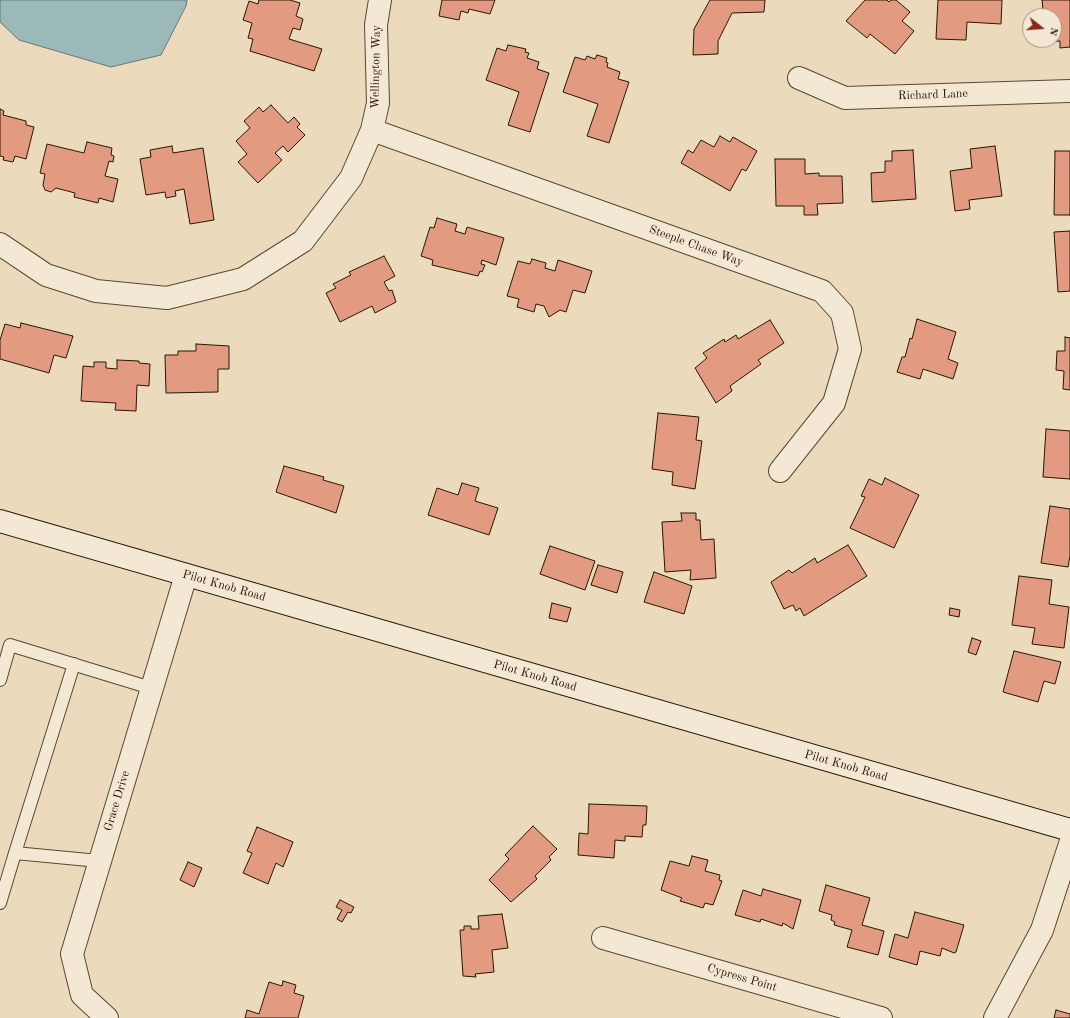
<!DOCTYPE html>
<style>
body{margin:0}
#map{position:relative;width:1070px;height:1018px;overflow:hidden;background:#ebdbbc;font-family:"Old Standard TT",serif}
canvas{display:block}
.north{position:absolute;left:1022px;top:8px;width:40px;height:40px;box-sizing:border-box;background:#f2e8d3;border:1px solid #a19480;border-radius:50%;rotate:107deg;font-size:11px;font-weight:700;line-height:16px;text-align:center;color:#271704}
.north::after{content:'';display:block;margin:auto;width:14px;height:18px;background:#8f2418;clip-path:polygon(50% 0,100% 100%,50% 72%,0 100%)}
</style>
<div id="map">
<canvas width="1070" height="1018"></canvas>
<div class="north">N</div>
</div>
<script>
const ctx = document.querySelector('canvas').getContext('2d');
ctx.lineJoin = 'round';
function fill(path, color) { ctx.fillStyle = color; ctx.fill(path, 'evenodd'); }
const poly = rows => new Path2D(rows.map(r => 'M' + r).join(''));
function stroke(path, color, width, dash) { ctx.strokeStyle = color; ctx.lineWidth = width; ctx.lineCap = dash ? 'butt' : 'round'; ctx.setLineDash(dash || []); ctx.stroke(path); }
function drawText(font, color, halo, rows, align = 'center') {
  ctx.font = font + ' "Old Standard TT",serif'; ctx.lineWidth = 4; ctx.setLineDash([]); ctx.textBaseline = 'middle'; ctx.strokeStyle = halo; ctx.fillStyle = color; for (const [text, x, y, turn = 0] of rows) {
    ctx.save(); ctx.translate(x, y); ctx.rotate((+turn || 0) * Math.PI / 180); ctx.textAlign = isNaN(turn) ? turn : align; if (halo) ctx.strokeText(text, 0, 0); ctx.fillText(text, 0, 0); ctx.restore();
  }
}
const water = poly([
 [1,0,187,0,186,6,161,55,111,67,19,40,0,22,0,1,1,0]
]);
const building = poly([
 [259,0,290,0,300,3,296,16,303,19,300,30,293,28,289,39,322,49,314,71,250,51,253,39,248,38,252,23,243,20,249,1,258,4,259,0],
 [442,0,495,0,490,14,469,9,468,13,461,11,459,20,439,16,442,0],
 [710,0,765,0,764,12,732,13,718,41,718,54,693,55,694,29,710,0],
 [865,0,887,0,889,2,891,0,896,0,910,12,902,21,914,31,895,54,870,34,867,38,846,21,865,0],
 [938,0,1002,0,1001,24,967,22,966,40,936,39,938,0],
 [1042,0,1070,0,1070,47,1060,48,1060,41,1042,42,1041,40,1054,40,1054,16,1033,16,1033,11,1043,10,1042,0],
 [508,45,526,49,525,52,529,53,527,58,539,62,537,69,549,73,530,132,508,125,519,92,486,80,497,48,506,51,508,45],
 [597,55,607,58,606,62,608,63,607,67,620,72,618,79,629,82,609,143,587,136,598,104,563,92,575,57,585,60,587,56,595,59,597,55],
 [271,105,288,123,294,117,300,124,297,127,305,135,288,152,283,146,275,153,282,160,258,183,238,162,247,154,236,141,250,128,244,121,259,107,263,112,271,105],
 [0,109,4,111,3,115,26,121,26,125,34,127,26,159,15,156,13,162,3,160,4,157,0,156,0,109],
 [720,136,730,142,733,137,757,151,746,171,742,169,730,191,681,163,688,150,693,153,701,140,714,147,720,136],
 [87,142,112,148,111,155,114,156,113,162,109,161,105,176,118,179,113,202,99,198,98,203,74,197,75,193,56,188,51,192,45,190,43,185,45,174,40,173,47,144,84,153,87,142],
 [172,146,173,153,203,148,214,220,190,224,184,189,175,191,176,196,166,198,165,192,146,195,140,159,151,157,150,150,172,146],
 [995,146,1002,196,969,200,970,209,955,211,950,171,972,168,970,149,995,146],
 [913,150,916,199,872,202,871,173,885,172,885,161,892,161,892,151,913,150],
 [1055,151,1070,151,1070,215,1054,215,1055,151],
 [775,159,805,159,805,174,819,173,819,176,842,176,843,203,817,204,818,215,804,215,804,206,776,206,775,159],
 [437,218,457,224,455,231,465,234,467,227,504,238,496,265,482,260,481,264,485,265,482,272,480,271,478,276,432,265,433,260,421,256,430,227,434,228,437,218],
 [1070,231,1070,291,1058,292,1054,232,1070,231],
 [384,256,395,276,384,282,389,291,392,290,396,302,375,313,372,306,340,322,326,293,336,288,333,284,351,275,349,272,384,256],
 [532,259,546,263,545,268,555,271,558,260,592,271,585,293,573,290,566,312,560,310,549,317,544,306,536,304,534,312,517,307,519,299,507,296,518,261,530,264,532,259],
 [917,319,956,332,948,359,958,363,953,379,923,369,920,379,897,372,902,357,905,357,910,338,912,339,917,319],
 [770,320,784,343,758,360,761,364,730,386,732,391,716,403,695,368,707,358,703,353,724,339,725,342,736,335,738,339,770,320],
 [21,323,73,336,66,358,54,355,49,373,0,359,0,340,5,324,20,328,21,323],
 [1065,337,1070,338,1070,390,1063,389,1064,371,1056,370,1057,351,1065,351,1065,337],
 [196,344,229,346,229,369,218,369,218,392,166,393,165,355,178,355,178,351,196,351,196,344],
 [117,360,139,361,139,363,150,364,149,386,137,385,136,411,115,410,116,403,81,401,83,366,94,367,94,362,106,362,106,368,117,369,117,360],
 [658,413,699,417,696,440,702,441,695,489,672,485,673,472,652,469,658,413],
 [1046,429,1070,431,1070,479,1043,477,1046,429],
 [284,466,324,477,323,480,344,486,336,513,276,492,284,466],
 [885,478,919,495,894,548,850,528,865,497,861,496,869,479,882,485,885,478],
 [462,483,479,488,475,501,498,508,489,535,428,515,437,488,458,495,462,483],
 [1050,506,1070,509,1070,556,1068,567,1041,563,1050,506],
 [681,513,696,513,696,520,700,520,701,540,714,539,716,578,690,580,691,570,665,572,662,522,682,521,681,513],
 [848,545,867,576,804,616,800,608,796,611,793,605,784,609,771,582,789,570,792,573,815,558,817,563,848,545],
 [550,546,595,561,585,590,540,574,550,546],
 [598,565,623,572,617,593,591,585,598,565],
 [654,572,692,586,684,614,644,602,654,572],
 [1019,576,1052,580,1049,604,1069,607,1064,648,1032,644,1035,628,1012,625,1019,576],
 [552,603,571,608,567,622,549,618,552,603],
 [950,608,960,610,959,617,949,615,950,608],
 [972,638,981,641,976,655,968,652,972,638],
 [1014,651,1061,662,1055,684,1044,681,1038,702,1003,692,1014,651],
 [589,804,647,806,646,825,643,825,642,837,625,836,625,841,615,840,614,858,578,855,579,833,588,834,589,804],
 [533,826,557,849,549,857,551,860,535,876,537,879,511,902,489,880,509,859,505,855,533,826],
 [257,827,293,842,283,867,276,863,268,884,243,873,252,853,247,851,257,827],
 [692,856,708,860,705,871,720,875,719,880,722,881,713,905,705,903,703,908,680,901,682,898,661,890,670,861,689,866,692,856],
 [188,862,202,868,194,887,180,880,188,862],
 [826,885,870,898,862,925,884,931,878,955,847,947,852,930,834,925,835,922,831,920,832,915,819,911,826,885],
 [763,889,801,900,793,929,783,923,782,926,761,919,760,922,735,915,743,890,761,896,763,889],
 [340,900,354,907,351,913,348,912,342,922,337,919,342,910,336,907,340,900],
 [915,912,964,925,956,952,954,953,942,948,940,956,920,951,917,965,889,957,895,934,908,938,915,912],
 [502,914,508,948,492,950,494,972,475,974,476,977,463,976,460,930,464,930,464,926,471,926,471,929,479,929,478,916,502,914],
 [283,981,296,985,294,993,304,996,298,1018,245,1018,247,1010,259,1014,269,982,282,986,283,981],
 [1056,1010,1070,1014,1070,1018,1054,1018,1056,1010]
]);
const service = poly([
 [74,664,15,853,99,861],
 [0,680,10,645,151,688],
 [0,903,15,853]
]);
const minor = poly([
 [799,78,845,98,1070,91],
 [372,130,822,291,842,313,850,349,834,403,780,471],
 [0,244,46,275,96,291,167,298,243,279,303,241,351,178,372,130,378,103,376,25,380,0],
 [603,938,881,1018],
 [107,1018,82,995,72,954,186,575],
 [995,1018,1042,930,1070,844]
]);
const secondary = poly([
 [0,521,1070,830]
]);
const streetNames = [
 ["Wellington Way",376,67,-89],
 ["Richard Lane",933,95,-2],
 ["Steeple Chase Way",696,246,20],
 ["Pilot Knob Road",224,586,16],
 ["Pilot Knob Road",535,676,16],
 ["Pilot Knob Road",846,766,16],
 ["Grace Drive",117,801,-73],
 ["Cypress Point",742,978,16]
];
fill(water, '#9bb9b8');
stroke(water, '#6d7870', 1);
fill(building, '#e29b81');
stroke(building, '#271704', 1);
stroke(service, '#584832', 14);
stroke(minor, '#584832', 24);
stroke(secondary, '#271704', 24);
stroke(service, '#f2e8d3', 12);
stroke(minor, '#f2e8d3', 22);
stroke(secondary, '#f2e8d3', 22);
drawText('12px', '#271704', '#f2e8d3', streetNames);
</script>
